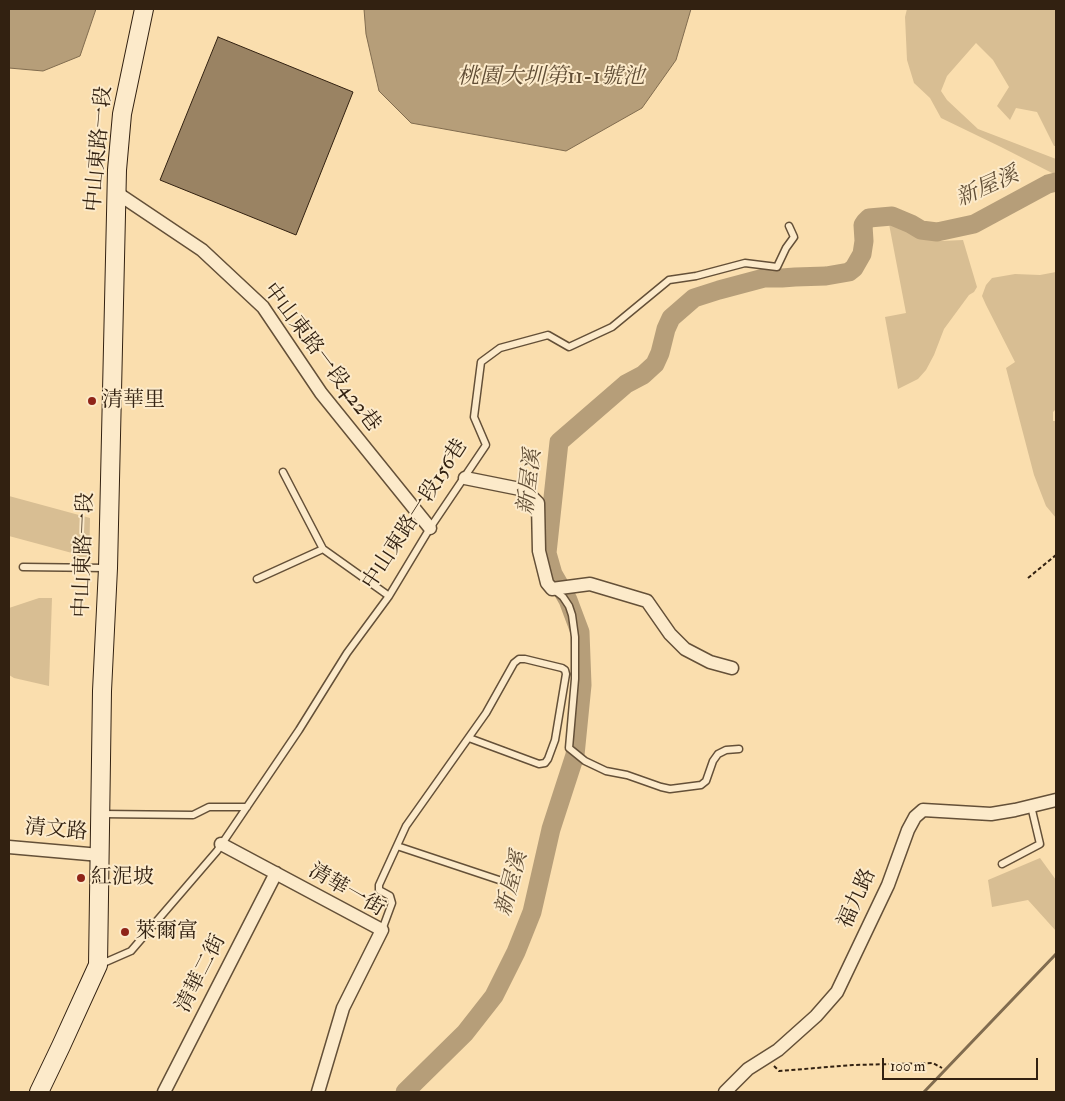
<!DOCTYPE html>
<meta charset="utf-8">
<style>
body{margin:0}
#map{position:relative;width:1065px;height:1101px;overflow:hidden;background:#fadeae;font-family:"IM FELL Double Pica",serif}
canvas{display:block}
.frame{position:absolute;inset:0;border:10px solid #322111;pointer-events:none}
.scale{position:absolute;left:882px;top:1058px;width:156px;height:22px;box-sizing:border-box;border:2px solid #322111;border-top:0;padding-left:6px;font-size:15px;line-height:18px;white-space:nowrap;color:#322111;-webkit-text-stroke:4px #fceaca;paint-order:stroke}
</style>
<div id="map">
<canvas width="1065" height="1101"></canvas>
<div class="frame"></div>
<div class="scale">100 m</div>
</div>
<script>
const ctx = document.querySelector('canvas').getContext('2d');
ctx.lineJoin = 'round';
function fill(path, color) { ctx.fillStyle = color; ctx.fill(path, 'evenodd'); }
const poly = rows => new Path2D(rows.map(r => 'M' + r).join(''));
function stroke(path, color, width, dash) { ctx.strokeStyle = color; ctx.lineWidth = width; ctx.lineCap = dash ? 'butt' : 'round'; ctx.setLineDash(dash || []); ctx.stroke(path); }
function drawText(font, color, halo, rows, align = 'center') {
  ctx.font = font + ' "IM FELL Double Pica","Noto Serif TC",serif'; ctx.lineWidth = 4; ctx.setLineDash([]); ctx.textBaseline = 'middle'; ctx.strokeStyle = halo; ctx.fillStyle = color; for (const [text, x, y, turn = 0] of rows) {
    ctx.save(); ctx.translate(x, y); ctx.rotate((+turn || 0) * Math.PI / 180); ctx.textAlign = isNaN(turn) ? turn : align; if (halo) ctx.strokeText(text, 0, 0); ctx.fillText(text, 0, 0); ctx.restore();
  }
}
const green = poly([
 [907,9,1056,9,1056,146,1054,146,1037,112,1016,108,1010,120,997,106,1009,87,993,60,976,43,947,76,941,91,947,100,978,129,1056,159,1056,175,1001,147,941,118,930,98,914,83,907,60,905,17],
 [889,224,919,237,941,241,963,240,977,287,974,292,969,295,944,329,934,355,926,370,918,379,898,389,885,317,906,313],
 [1056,272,1056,409,1053,412,1053,421,1056,421,1056,518,1046,506,1034,475,1006,368,1015,362,986,305,982,296,986,285,992,278,1015,274,1040,275],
 [9,496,90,518,89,569,73,568,72,553,9,536],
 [39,598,52,598,49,686,14,678,9,675,9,608],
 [1040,858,1056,880,1056,931,1028,900,992,907,988,880]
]);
const water = poly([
 [9,9,96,9,80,56,43,71,9,68,9,9],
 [364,9,691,9,676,60,642,108,566,151,411,123,379,91,366,34,364,9]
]);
const stream = poly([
 [924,1092,1056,954]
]);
const river = poly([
 [405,1092,465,1033,494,996,516,952,532,912,551,829,575,755,582,685,580,632,568,600,553,574,547,553,559,442,626,384,643,375,655,364,660,353,666,329,671,318,694,298,719,290,764,278,782,278,795,277,826,276,849,272,854,268,862,254,864,241,863,225,865,222,869,218,892,216,911,224,921,230,937,232,974,224,1048,184,1056,182]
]);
const building = poly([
 [218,37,353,92,296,235,160,180,218,37]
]);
const path = poly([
 [1028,578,1056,555],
 [774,1066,779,1071,853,1065,933,1063,942,1068]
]);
const service = poly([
 [283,472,323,549,389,596],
 [23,567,107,568],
 [257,579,323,549],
 [553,589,563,597,569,606,572,615,575,637,575,679,569,748,585,761,606,771,627,775,661,787,670,789,701,785,706,781,713,761,718,754,726,750,739,749],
 [101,814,193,815,209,807,247,807],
 [397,846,505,882],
 [1002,864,1040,844,1031,806],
 [382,930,392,903,390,896,379,890,379,885,406,826,486,713,514,663,519,659,525,659,562,668,565,670,566,674,555,740,548,759,545,763,539,764,469,738],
 [99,965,131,951,217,851,299,730,347,653,389,596,430,528,486,445,474,417,481,362,500,348,548,335,569,347,612,327,669,280,696,276,745,263,777,267,786,248,794,237,789,226]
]);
const minor = poly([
 [117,193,202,250,263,307,321,393,430,528],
 [465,478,525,490,538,503,539,551,547,583,552,589,590,584,647,601,670,634,685,649,710,662,732,668],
 [221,844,382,930,343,1008,318,1092],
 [9,847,100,855],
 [164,1092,276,873],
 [725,1092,748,1069,778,1050,816,1016,837,992,888,885,908,830,915,817,923,810,991,814,1015,810,1056,800]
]);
const secondary = poly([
 [39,1092,61,1046,98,965,102,691,108,568,117,170,122,114,144,9]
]);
const markers = [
 [92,401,5,"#8f2418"],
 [81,878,5,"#8f2418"],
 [125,932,5,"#8f2418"]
];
const streetNames = [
 ["中山東路一段",100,149,-85],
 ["中山東路一段422巷",321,358,53],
 ["中山東路一段156巷",416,515,-57],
 ["中山東路一段",85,555,-88],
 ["清文路",56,831,5],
 ["清華一街",346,891,30],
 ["福九路",858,899,-66],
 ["清華二街",202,974,-63]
];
const poiNames = [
 ["清華里",102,401],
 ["紅泥坡",91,878],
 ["萊爾富",135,932]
];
const waterNames = [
 ["桃園大圳第11-1號池",551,78],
 ["新屋溪",988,188,-24],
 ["新屋溪",531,482,-83],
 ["新屋溪",513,884,-75]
];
fill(green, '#d8be93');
fill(water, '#b69e79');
stroke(water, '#816c4f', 1);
stroke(stream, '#816c4f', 3);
stroke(river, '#b69e79', 19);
fill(building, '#9a8363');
stroke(building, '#322111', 1);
stroke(service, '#645038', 9);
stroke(minor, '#645038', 15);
stroke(secondary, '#322111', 20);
stroke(path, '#322111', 2, [4, 2.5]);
stroke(service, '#fceaca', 6);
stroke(minor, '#fceaca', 12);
stroke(secondary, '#fceaca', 18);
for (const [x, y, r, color] of markers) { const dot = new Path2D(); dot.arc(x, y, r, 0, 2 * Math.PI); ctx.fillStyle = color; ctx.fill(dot); stroke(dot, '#fceaca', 2); }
drawText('21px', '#322111', '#fceaca', streetNames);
drawText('21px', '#322111', '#fceaca', poiNames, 'left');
drawText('italic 22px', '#604d35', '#fceaca', waterNames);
</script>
